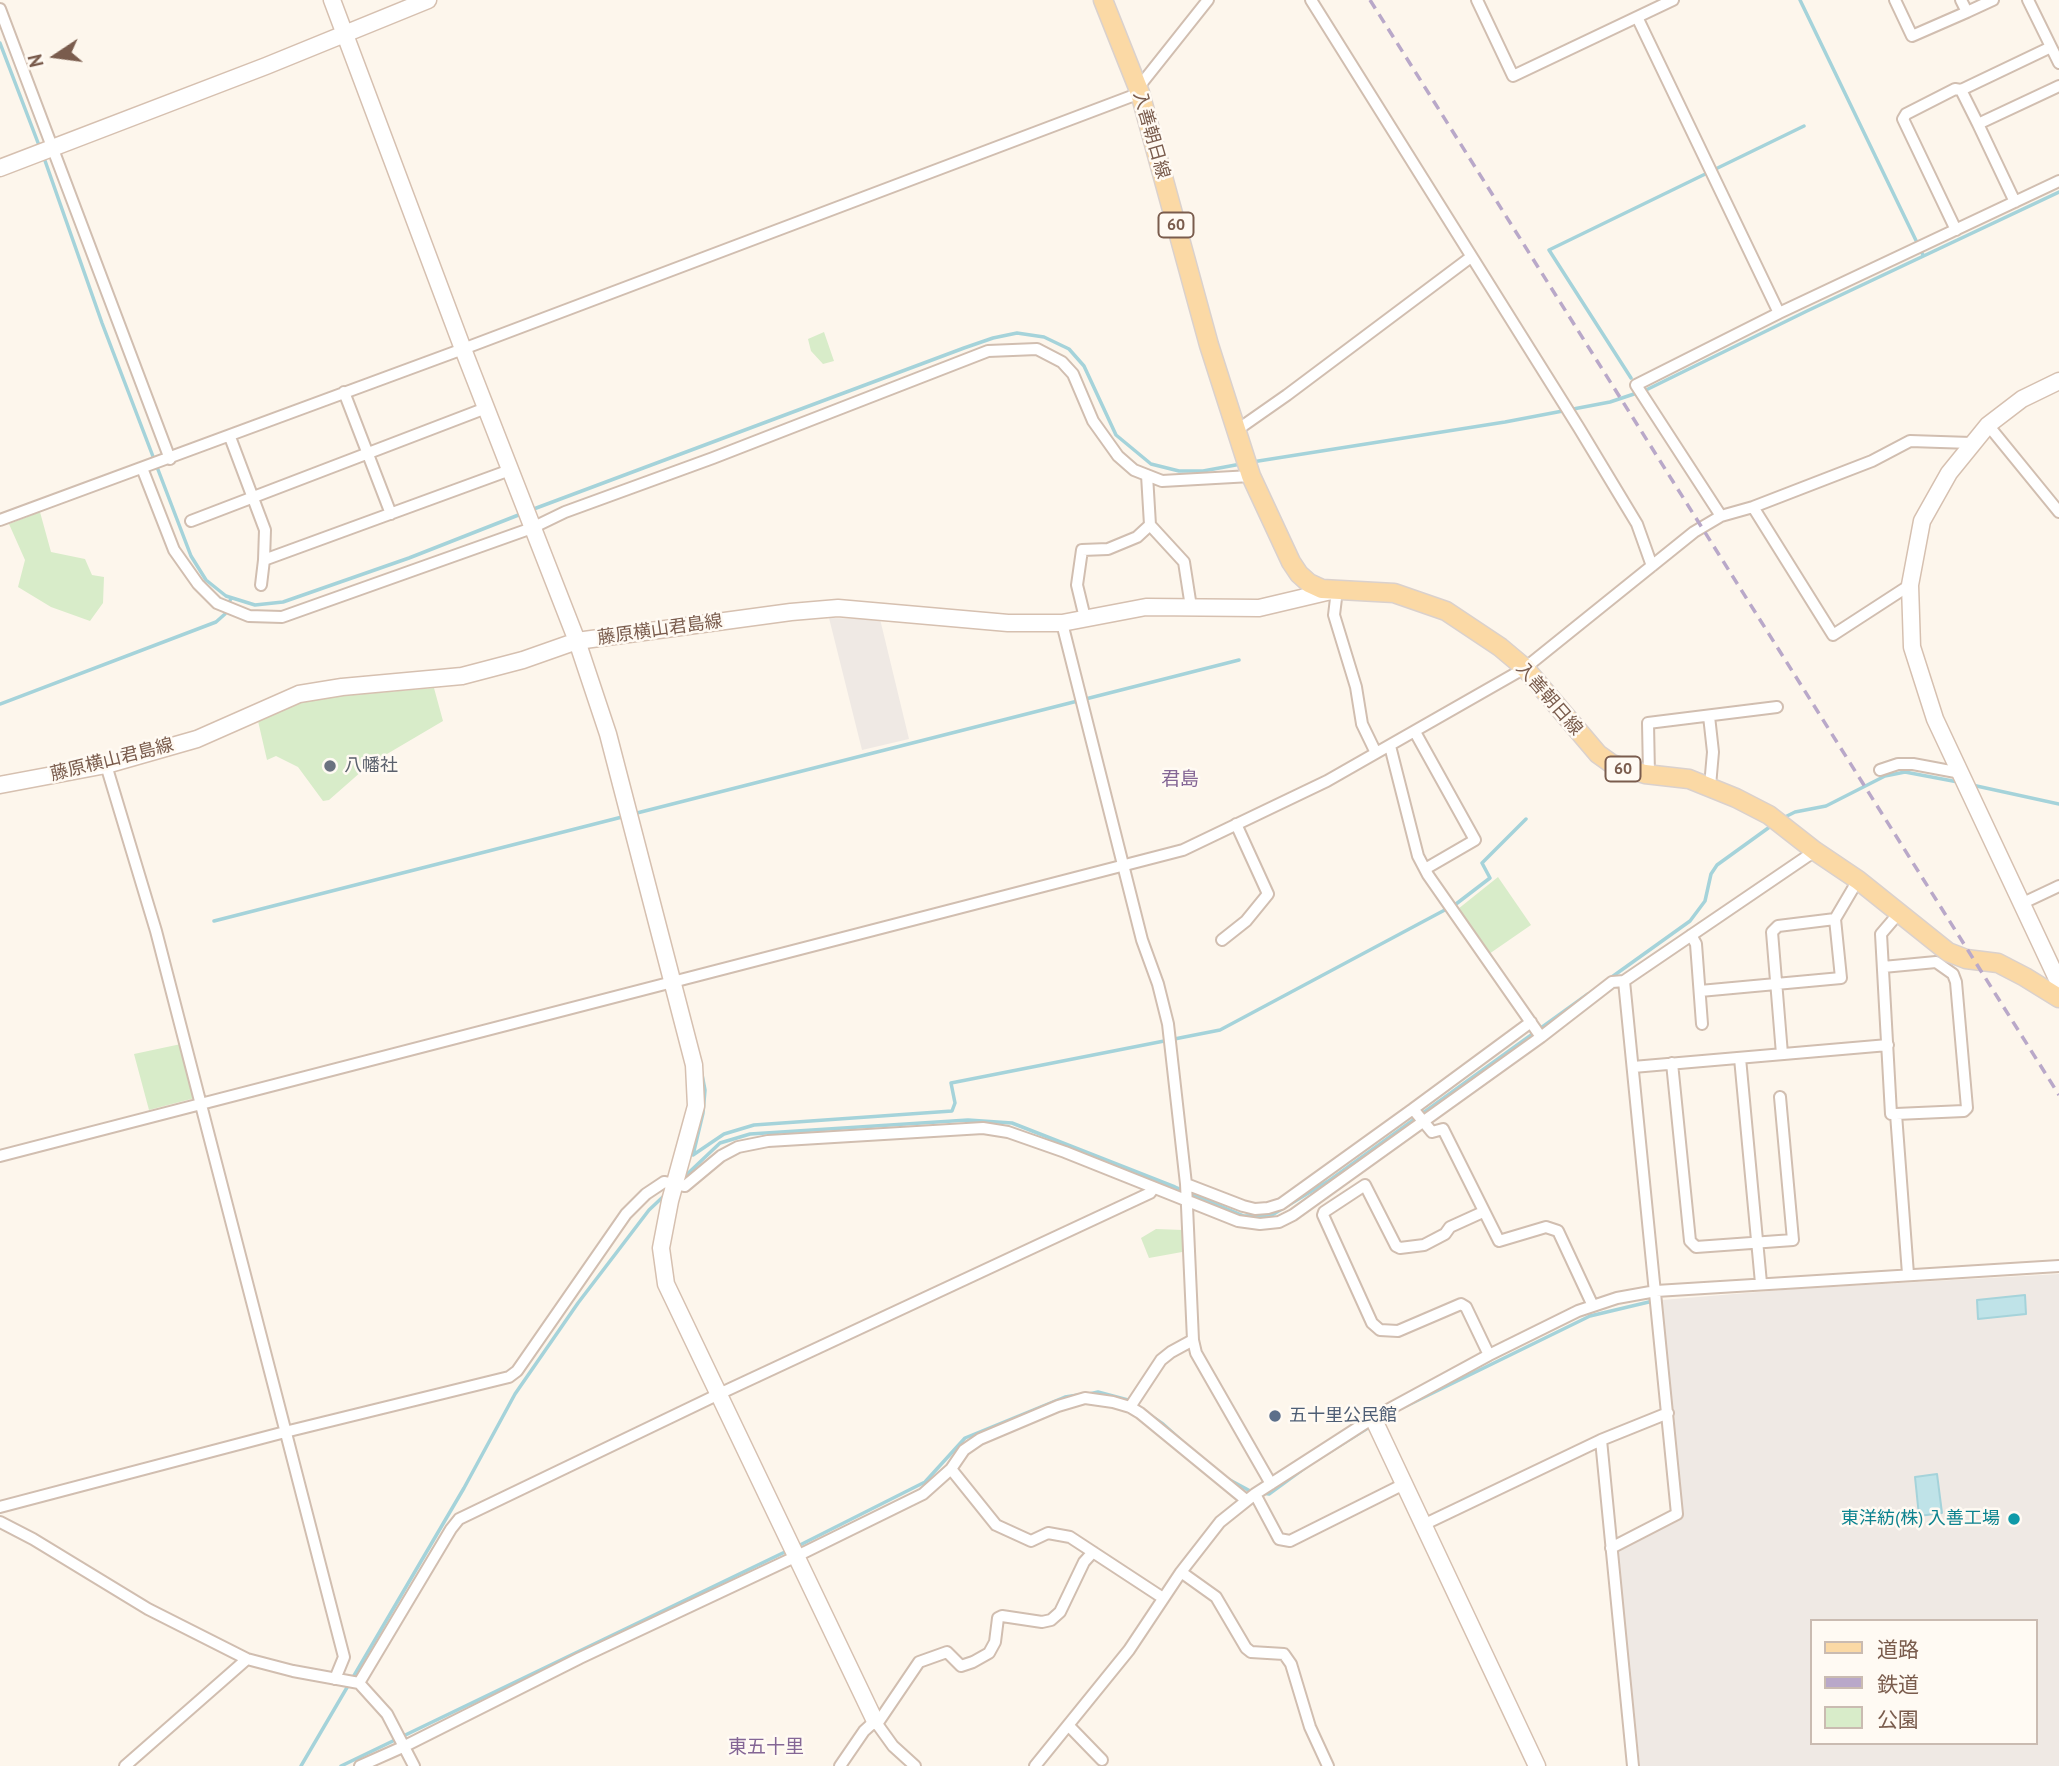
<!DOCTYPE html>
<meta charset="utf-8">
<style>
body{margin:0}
#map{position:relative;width:2059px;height:1766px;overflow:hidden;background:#fdf6ec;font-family:"PT Sans","Noto Sans JP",sans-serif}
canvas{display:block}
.legend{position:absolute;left:1810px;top:1619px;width:228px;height:126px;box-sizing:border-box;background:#fffaf3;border:2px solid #cabbb1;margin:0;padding:9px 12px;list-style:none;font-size:21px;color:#7a5c4d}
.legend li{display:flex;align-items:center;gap:14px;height:35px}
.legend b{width:35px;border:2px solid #cabbb1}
.north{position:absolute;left:21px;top:21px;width:70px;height:70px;-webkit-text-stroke:5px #fffaf3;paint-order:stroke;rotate:257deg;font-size:19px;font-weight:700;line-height:28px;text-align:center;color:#7a5c4d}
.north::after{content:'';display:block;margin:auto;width:24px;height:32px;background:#7a5c4d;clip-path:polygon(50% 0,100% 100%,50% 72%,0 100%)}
</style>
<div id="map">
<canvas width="2059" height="1766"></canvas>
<ul class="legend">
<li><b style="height:9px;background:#fbd9a5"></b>道路</li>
<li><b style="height:9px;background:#b9a8c9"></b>鉄道</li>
<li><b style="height:19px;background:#d8ecc9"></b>公園</li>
</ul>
<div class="north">N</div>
</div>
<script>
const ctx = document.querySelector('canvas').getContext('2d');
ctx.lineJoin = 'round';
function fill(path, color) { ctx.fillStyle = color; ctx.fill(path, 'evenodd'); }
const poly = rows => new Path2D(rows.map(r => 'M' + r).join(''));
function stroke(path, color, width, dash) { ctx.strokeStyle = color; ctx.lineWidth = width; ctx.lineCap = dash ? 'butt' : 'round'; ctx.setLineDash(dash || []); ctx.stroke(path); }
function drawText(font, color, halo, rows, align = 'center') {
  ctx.font = font + ' "PT Sans","Noto Sans JP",sans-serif'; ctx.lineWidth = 5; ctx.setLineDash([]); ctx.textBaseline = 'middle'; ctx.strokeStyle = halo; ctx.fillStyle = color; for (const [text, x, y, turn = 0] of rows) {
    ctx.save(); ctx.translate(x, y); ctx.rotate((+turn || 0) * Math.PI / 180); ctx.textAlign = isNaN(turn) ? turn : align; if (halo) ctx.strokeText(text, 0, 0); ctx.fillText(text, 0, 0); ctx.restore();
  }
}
const industrial = poly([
 [829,618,880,619,909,739,862,750],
 [2059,1274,2059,1766,1640,1766,1617,1550,1680,1517,1662,1300,1794,1289],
 [1812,1621,2036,1621,2036,1743,1812,1743]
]);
const green = poly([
 [824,332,834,361,823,364,811,351,808,339],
 [40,512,51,552,85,559,92,575,104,577,103,603,90,621,51,607,18,587,25,560,9,524],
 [434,688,443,721,370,764,329,800,323,801,298,767,276,756,267,760,258,721,299,703,329,697],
 [1498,877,1531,925,1489,954,1458,909],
 [181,1044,195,1098,149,1110,134,1054],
 [1156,1229,1183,1230,1182,1252,1149,1258,1141,1238]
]);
const water = poly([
 [2025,1295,2026,1314,1978,1319,1977,1300,2025,1295],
 [1937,1474,1942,1513,1919,1516,1915,1477,1937,1474]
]);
const stream = poly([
 [1800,0,1923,255],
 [0,43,40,148],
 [43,155,102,323,191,556,206,580,226,596,255,605,283,602,409,558,521,514],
 [1631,378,1549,250,1804,126],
 [1644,391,1807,311,2059,192],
 [1252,462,1505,422,1610,402,1637,393],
 [531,510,964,348,993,338,1017,333,1044,337,1069,349,1084,366,1116,435,1151,464,1179,471,1203,471,1241,464],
 [0,704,216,622,225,614,231,598],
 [1972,785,2059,804],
 [633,814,1239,660],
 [1783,818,1795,812,1826,806,1885,776,1905,772,1958,782],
 [214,921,626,816],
 [1609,979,1690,921,1705,901,1711,874,1717,865,1771,826],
 [701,1069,705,1090,703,1113,693,1155,724,1134,754,1125,952,1111,955,1103,951,1083,1220,1030,1456,904,1490,878,1482,863,1526,819],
 [682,1179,720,1143,750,1134,968,1120,1012,1123,1175,1187,1244,1216,1272,1215,1330,1180,1588,994],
 [1089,1394,1098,1392,1128,1400,1163,1424,1182,1441],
 [1402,1408,1590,1316,1653,1301],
 [1315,1461,1371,1426],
 [1228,1479,1252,1492],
 [1263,1493,1269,1494,1306,1467],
 [796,1547,925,1482,965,1438,1065,1397,1078,1395],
 [301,1766,464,1488,515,1394,578,1303,649,1210,666,1194],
 [341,1766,789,1550]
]);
const street = poly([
 [1311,0,1579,428,1637,524,1652,566],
 [1477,0,1513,76,1673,0],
 [1895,0,1912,36,1967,12],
 [1961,0,1967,12,1993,0],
 [2028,0,2059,63],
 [0,9,170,459],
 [1637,17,1779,313],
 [1138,88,1208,0],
 [1978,124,1961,90,2051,47],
 [2015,202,1978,124,2059,86],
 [1956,230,1903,119,1906,114,1955,89,1961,90],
 [344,392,391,514],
 [1988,425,2059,512],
 [1237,430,1287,395,1471,257],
 [230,437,265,530,264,560,510,470],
 [142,468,174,550,198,584,217,603,249,616,282,617,532,528,565,512,713,458,988,351,1037,349,1062,362,1073,374,1093,421,1118,456,1134,470,1162,481,1251,476],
 [1147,475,1150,525,1184,562,1191,607],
 [1753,507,1833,635,1910,585],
 [1721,516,1636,385,1779,313,2059,181],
 [0,520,463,349,1140,93],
 [191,521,486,408],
 [261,585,264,560],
 [1337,590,1334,615,1356,687,1362,724,1376,753],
 [1085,618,1077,585,1082,550,1108,549,1137,537,1150,525],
 [1062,623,1142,940,1158,984,1168,1024,1186,1184,1193,1340,1196,1353,1271,1484],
 [1709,716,1713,752,1710,786],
 [1415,732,1475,840,1425,869],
 [1390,746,1418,856,1428,875,1541,1037],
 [106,765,156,931,344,1657,335,1679],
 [1880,770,1898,764,1913,764,1961,773],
 [1649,774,1648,723,1777,707],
 [2023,903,2059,886],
 [1899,913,1881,934,1891,1114,1896,1114,1908,1274],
 [1691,935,1696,944,1702,1024],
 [1222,940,1246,921,1268,894,1236,824],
 [1883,967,1936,962,1953,974,1956,982,1967,1108,1964,1111,1896,1114],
 [1700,991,1841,978,1835,919,1858,880],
 [1531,1022,1413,1109,1432,1132,1443,1129,1499,1241,1546,1227,1558,1231,1593,1306],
 [1782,1054,1772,932,1778,926,1835,919],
 [1740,1058,1761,1283],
 [1672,1063,1690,1241,1696,1247,1793,1240,1780,1097],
 [1633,1067,1888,1045],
 [0,1156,1183,850,1327,781,1525,668,1694,532,1721,516,1753,507,1872,461,1910,441,1971,443],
 [1186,1184,1243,1206,1255,1209,1268,1208,1281,1204,1413,1109],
 [1483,1212,1450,1227,1445,1234,1424,1245,1400,1248,1396,1246,1365,1185,1324,1212,1323,1215,1372,1323,1380,1330,1398,1331,1461,1304,1466,1307,1489,1355],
 [1130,1407,1161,1360,1171,1352,1193,1340],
 [1601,1440,1633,1766],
 [951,1469,996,1525,1031,1541,1048,1533,1070,1537,1163,1598],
 [1255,1494,1279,1539,1290,1541,1404,1484],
 [0,1507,285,1432,509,1377,517,1371,626,1214,646,1194,664,1182,685,1186,721,1156,738,1147,768,1141,983,1128,1008,1132,1065,1152,1238,1221,1260,1224,1279,1222,1293,1215,1541,1037,1612,982,1624,981,1815,851],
 [0,1522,33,1539,148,1609,247,1659,293,1671,359,1683,387,1714,414,1766],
 [1423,1525,1601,1440,1668,1413],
 [1611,1548,1677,1514,1624,981],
 [1181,1572,1216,1597,1246,1648,1251,1652,1284,1654,1291,1664,1310,1727,1328,1766],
 [359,1683,451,1529,459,1519,719,1394,1150,1193,1153,1189],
 [877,1724,919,1662,947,1652,961,1666,973,1662,989,1653,995,1642,998,1618,1002,1616,1042,1622,1051,1620,1060,1612,1084,1562,1093,1552],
 [1068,1725,1102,1760],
 [125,1766,247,1659],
 [360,1766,405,1746,580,1658,797,1556,923,1494,951,1469,964,1450,980,1439,1058,1406,1085,1398,1113,1402,1130,1407,1140,1413,1246,1500],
 [840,1766,864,1731,875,1721,893,1746,915,1766],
 [1035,1766,1129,1650,1181,1572,1220,1522,1255,1494,1373,1418,1489,1355,1578,1311,1617,1298,1656,1291,2059,1266]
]);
const secondary = poly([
 [332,0,463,349,577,641,608,734,694,1065,696,1106,670,1201,661,1248,666,1284,875,1721],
 [0,168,266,66,428,0],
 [2059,381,2022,399,1988,425,1949,473,1922,521,1910,585,1912,647,1935,719,2059,983],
 [0,785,106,765,197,739,299,694,342,687,462,676,523,660,577,641,791,612,838,608,1008,623,1062,623,1146,607,1259,608,1331,591],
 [1373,1418,1537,1766]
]);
const primary = poly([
 [1103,0,1140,93,1209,345,1251,476,1291,562,1299,574,1309,583,1322,589,1394,593,1446,611,1500,647,1525,668,1598,754,1612,764,1645,774,1689,779,1736,798,1769,815,1815,851,1858,880,1948,952,1966,959,1998,963,2025,977,2059,998]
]);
const rail = poly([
 [1370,0,2059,1095]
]);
const markers = [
 [330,766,7,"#6b7280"],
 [1275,1416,7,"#5c6f8a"],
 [2014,1519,7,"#0f9aa8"]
];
const shields = [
 [1176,225,35],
 [1623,769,35]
];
const shieldNames = [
 ["60",1176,225],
 ["60",1623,769]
];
const streetNames = [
 ["入善朝日線",1151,135,74],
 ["藤原横山君島線",660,630,-8],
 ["入善朝日線",1549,699,49],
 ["藤原横山君島線",112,760,-14]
];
const worshipNames = [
 ["八幡社",344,766]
];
const serviceNames = [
 ["五十里公民館",1289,1416]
];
const cultureNames = [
 ["東洋紡(株) 入善工場",2000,1519]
];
const neighbourhoodNames = [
 ["君島",1180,780],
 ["東五十里",766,1748]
];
fill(industrial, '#efe9e4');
fill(green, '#d8ecc9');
fill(water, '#bfe3e8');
stroke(water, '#a5d3da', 2);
stroke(stream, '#a5d3da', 3.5);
stroke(street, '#d1beb0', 14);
stroke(secondary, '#d6c0b0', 19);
stroke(primary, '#dad1cd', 21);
stroke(street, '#fff', 10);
stroke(secondary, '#fff', 16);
stroke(primary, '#fbd9a5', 18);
stroke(rail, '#b9a8c9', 3.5, [10, 7]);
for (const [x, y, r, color] of markers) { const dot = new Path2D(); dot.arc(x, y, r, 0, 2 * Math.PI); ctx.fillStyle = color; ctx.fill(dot); stroke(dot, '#fffaf3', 2.5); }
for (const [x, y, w] of shields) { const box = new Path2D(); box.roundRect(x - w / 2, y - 12.5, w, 25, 5); ctx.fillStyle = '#fffaf3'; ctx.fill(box); stroke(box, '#7a5c4d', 2); }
drawText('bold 16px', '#7a5c4d', null, shieldNames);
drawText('18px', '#7a5c4d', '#fffaf3', streetNames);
drawText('18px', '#5b616d', '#fffaf3', worshipNames, 'left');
drawText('18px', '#4e5e75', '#fffaf3', serviceNames, 'left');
drawText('18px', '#0d838f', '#fffaf3', cultureNames, 'right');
drawText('19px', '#846695', '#fffaf3', neighbourhoodNames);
</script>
